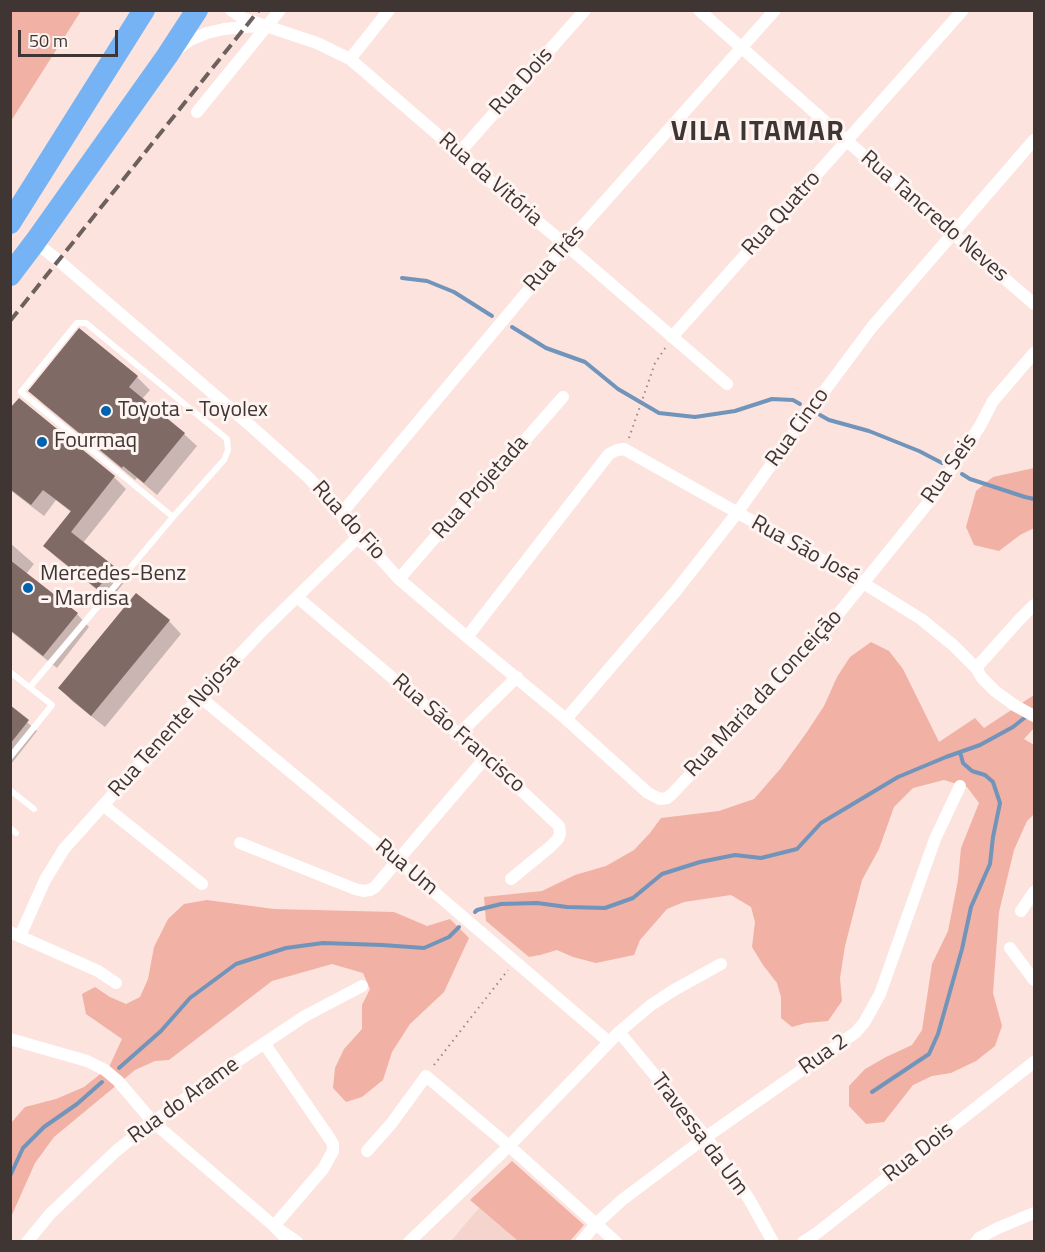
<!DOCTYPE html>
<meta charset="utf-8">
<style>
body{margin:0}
#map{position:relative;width:1045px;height:1252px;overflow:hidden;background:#fce3de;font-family:"Titillium Web",sans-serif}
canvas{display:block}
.frame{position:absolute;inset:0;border:12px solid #3f3533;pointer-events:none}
.scale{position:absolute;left:18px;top:30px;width:100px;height:27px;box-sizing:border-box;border:3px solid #3f3533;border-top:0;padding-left:8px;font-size:18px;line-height:21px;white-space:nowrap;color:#3f3533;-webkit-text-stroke:4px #fef4f2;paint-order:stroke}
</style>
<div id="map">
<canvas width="1045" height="1252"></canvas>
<div class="frame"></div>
<div class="scale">50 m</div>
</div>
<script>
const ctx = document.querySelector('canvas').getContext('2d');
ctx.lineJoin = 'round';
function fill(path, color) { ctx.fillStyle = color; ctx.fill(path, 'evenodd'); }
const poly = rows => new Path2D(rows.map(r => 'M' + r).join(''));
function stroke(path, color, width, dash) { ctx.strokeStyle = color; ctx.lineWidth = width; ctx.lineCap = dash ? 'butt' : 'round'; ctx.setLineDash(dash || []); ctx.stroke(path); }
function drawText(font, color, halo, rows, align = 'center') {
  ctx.font = font + ' "Titillium Web",sans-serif'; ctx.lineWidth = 6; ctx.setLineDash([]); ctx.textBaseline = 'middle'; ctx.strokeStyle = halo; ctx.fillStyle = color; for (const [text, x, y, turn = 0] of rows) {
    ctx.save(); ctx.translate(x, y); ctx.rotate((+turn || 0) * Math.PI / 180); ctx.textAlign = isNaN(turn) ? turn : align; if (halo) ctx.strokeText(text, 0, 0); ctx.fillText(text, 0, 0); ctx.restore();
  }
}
const built = poly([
 [479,1208,518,1241,451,1241]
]);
const green = poly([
 [10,11,81,11,11,121,10,121],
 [1034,468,1034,528,1020,535,999,551,974,545,966,527,976,491,993,477],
 [871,642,889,651,903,669,939,742,975,718,984,728,1034,695,1034,728,1024,739,1034,745,1034,814,1027,821,1014,850,999,912,993,993,1002,1026,995,1046,976,1061,951,1073,932,1076,913,1085,884,1122,866,1124,849,1106,849,1086,865,1069,886,1057,912,1045,922,1030,932,964,948,931,958,880,961,848,979,803,967,787,944,780,913,788,894,807,879,849,862,880,845,946,840,978,842,1001,828,1021,806,1023,792,1027,781,1018,781,997,777,983,763,965,752,947,755,922,751,907,731,895,684,902,667,909,640,940,634,955,596,963,573,957,557,950,540,955,529,957,486,921,484,897,542,891,575,875,606,866,634,850,650,833,661,818,719,811,754,799,781,768,807,732,824,706,837,677,850,657],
 [207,900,274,909,394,912,427,926,450,919,469,938,444,992,410,1024,392,1052,383,1080,362,1097,346,1102,333,1088,335,1068,344,1049,362,1029,362,1005,370,989,363,973,332,964,272,981,169,1060,155,1061,135,1070,54,1137,35,1163,11,1217,11,1123,25,1107,56,1099,84,1087,109,1067,122,1039,86,1014,82,994,95,987,110,997,126,1004,140,997,148,979,154,947,168,919,184,904],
 [512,1161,584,1225,570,1241,518,1241,470,1200]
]);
const shadow = poly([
 [137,377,150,390,142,399,184,434,197,446,157,495,137,478,135,480,43,404,30,391],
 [19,400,114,477,126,489,83,543,114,568,126,580,110,600,57,558,45,546,72,513,56,500,44,516,10,490,10,410],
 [10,543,34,564,26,574,77,614,89,627,57,668,10,631],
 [169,621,181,634,105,727,72,701,60,688],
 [10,707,37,731,12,763,10,762]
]);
const stream = poly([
 [402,278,427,281,454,292,492,316],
 [512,327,546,348,585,362,618,389,659,413,695,417,735,411,772,399,793,400,800,404],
 [820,415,829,420,869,431,919,451,942,463],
 [962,474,970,479,1025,497,1034,499],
 [475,912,477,910,501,904,537,903,567,907,605,908,633,898,662,874,700,862,735,855,761,858,797,849,821,823,898,777,946,757,980,745,1013,727,1028,715],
 [119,1068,161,1031,190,998,236,964,286,948,323,943,382,945,424,948,449,937,459,927],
 [872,1092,929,1054,938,1034,962,949,971,907,990,864,993,837,1000,803,993,782,985,775,972,771,963,763,960,752],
 [10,1176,23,1148,44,1127,77,1104,102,1082]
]);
const building = poly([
 [79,328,138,376,129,387,185,433,144,483,123,466,122,468,28,391],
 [19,398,115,476,71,532,115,567,97,589,43,546,71,511,43,490,31,505,10,489,10,408],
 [10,560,78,613,43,656,10,630],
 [136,593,170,620,91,716,58,688],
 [10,705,29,720,10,744]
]);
const path = poly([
 [629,438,655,363,666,347],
 [434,1065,508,970]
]);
const lane = poly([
 [10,672,52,705,10,757],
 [30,687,173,517,21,392,77,323,86,323,227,439,228,450,224,460,173,517],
 [10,790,34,809],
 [10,828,16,833]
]);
const street = poly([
 [231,10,242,18,317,43,350,59,459,153,509,198,566,245,727,384],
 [699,10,847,141,1034,304],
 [178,49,190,40,207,33,224,29,257,26],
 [350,59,389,10],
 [197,112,280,10],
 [459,153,585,10],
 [35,242,59,261,252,427,309,478,341,514,357,538,381,559,399,579,467,637,566,719,648,793,660,799,667,798,672,794,818,639,936,493,980,426,993,401,1034,353],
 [672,337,963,10],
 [341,514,566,245,775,10],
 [399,579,477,489,519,447,563,397],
 [297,597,486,757,559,826,560,834,558,839,550,847,511,879],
 [467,637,609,454,617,450,624,449,863,583,921,619,953,645,976,668,982,678,995,691,1014,705,1034,716],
 [976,668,1019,620,1034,605],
 [200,697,398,861,609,1042],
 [566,719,675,592,737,513,805,417,872,327,1034,140],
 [460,733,517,677],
 [103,805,202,884],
 [240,843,355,889,363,891,370,890,375,887,486,757],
 [1021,911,1034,892],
 [10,932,98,971,116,983],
 [20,936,45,880,64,849,200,697,261,632,357,538],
 [1010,948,1034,980],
 [619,1032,706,1137,749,1199,773,1242],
 [10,1039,87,1061,105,1070,118,1081,153,1122,274,1226,289,1242],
 [264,1043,330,1139,333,1144,333,1151,323,1169,274,1226,297,1242],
 [367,1151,391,1124,426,1076,509,1146,616,1242],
 [27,1242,50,1214,116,1151,153,1122,227,1068,305,1016,362,986],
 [409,1242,509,1146,619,1032,651,1005,674,990,721,964],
 [581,1242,597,1223,622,1200,706,1137,855,1033,864,1023,880,994,935,839,960,786],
 [803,1242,817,1233,1034,1062],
 [976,1242,979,1238,998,1228,1034,1213]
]);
const highway = poly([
 [10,223,144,10],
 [10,275,35,242,167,56,197,10]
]);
const rail = poly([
 [10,321,259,10]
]);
const markers = [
 [106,411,6,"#0063b0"],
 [42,442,6,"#0063b0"],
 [28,588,6,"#0063b0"]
];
const streetNames = [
 ["Rua Dois",522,82,-48],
 ["Rua da Vitória",490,180,41],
 ["Rua Quatro",782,214,-48],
 ["Rua Tancredo Neves",934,217,41],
 ["Rua Três",555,259,-49],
 ["Rua Cinco",798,428,-54],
 ["Rua Seis",950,469,-55],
 ["Rua Projetada",481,488,-48],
 ["Rua do Fio",348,521,48],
 ["Rua São José",805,551,29],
 ["Rua Maria da Conceição",764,694,-47],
 ["Rua Tenente Nojosa",175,726,-48],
 ["Rua São Francisco",458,734,41],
 ["Rua Um",406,868,40],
 ["Rua 2",824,1055,-35],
 ["Rua do Arame",184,1101,-36],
 ["Travessa da Um",699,1135,53],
 ["Rua Dois",919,1153,-38]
];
const poiNames = [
 ["Toyota - Toyolex",118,411],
 ["Fourmaq",54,442],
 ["Mercedes-Benz",40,575],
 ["- Mardisa",40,600]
];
const districtNames = [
 ["VILA ITAMAR",758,133]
];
fill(built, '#f4d4cd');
fill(green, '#f1b1a4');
fill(shadow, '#0003');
stroke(stream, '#7194bb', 4);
fill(building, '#7f6a65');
stroke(path, '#998884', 2, [1.5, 4.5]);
stroke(lane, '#fff', 6);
stroke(street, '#fff', 12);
stroke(highway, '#75b3f4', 22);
stroke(rail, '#6e605d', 4, [12, 6]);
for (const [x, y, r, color] of markers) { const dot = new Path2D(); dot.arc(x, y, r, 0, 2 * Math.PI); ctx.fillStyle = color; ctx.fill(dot); stroke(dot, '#fef4f2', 2); }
drawText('22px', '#3f3533', '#fef4f2', streetNames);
drawText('22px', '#3f3533', '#fef4f2', poiNames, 'left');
ctx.letterSpacing = '1.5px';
drawText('bold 28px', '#3f3533', '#fef4f2', districtNames);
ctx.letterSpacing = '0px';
</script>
